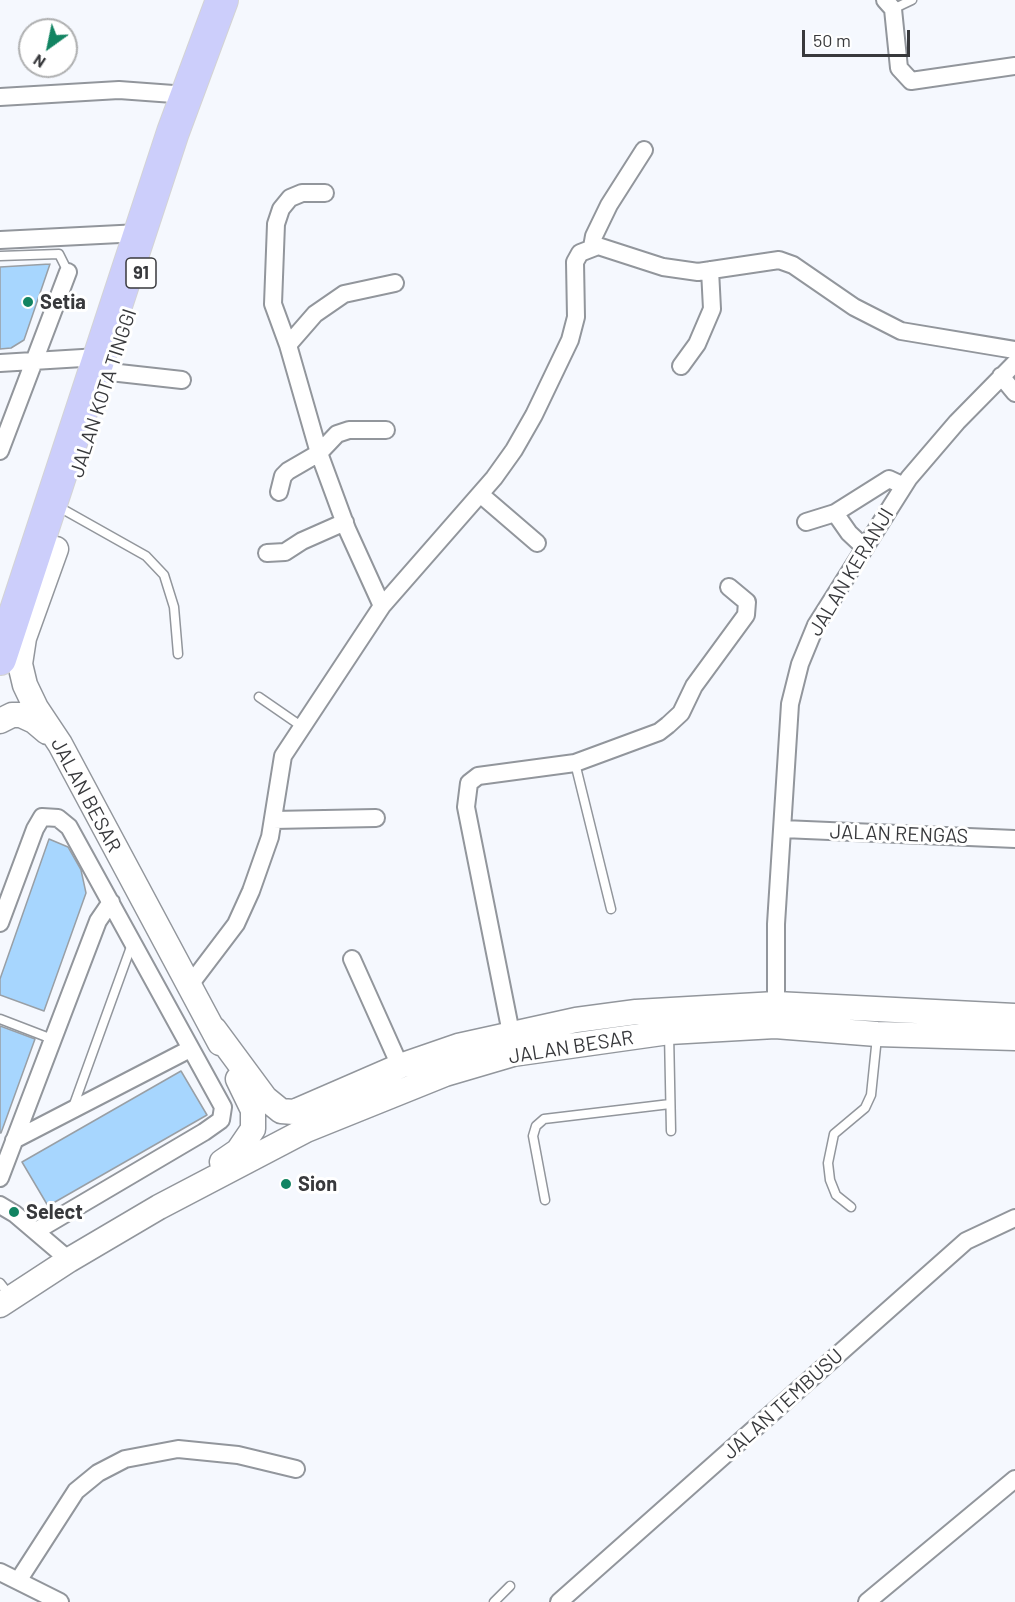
<!DOCTYPE html>
<style>
body{margin:0}
#map{position:relative;width:1015px;height:1602px;overflow:hidden;background:#f5f8fe;font-family:Barlow,sans-serif}
canvas{display:block}
.north{position:absolute;left:18px;top:18px;width:60px;height:60px;box-sizing:border-box;background:#fff;border:2px solid #afb0b1;border-radius:50%;rotate:213deg;font-size:16px;font-weight:700;line-height:24px;text-align:center;color:#38393c}
.north::after{content:'';display:block;margin:auto;width:21px;height:27px;background:#128462;clip-path:polygon(50% 0,100% 100%,50% 72%,0 100%)}
.scale{position:absolute;left:802px;top:30px;width:108px;height:27px;box-sizing:border-box;border:3px solid #38393c;border-top:0;padding-left:8px;font-size:18px;line-height:21px;white-space:nowrap;color:#38393c;-webkit-text-stroke:4px #fff;paint-order:stroke}
</style>
<div id="map">
<canvas width="1015" height="1602"></canvas>
<div class="north">N</div>
<div class="scale">50 m</div>
</div>
<script>
const ctx = document.querySelector('canvas').getContext('2d');
ctx.lineJoin = 'round';
function fill(path, color) { ctx.fillStyle = color; ctx.fill(path, 'evenodd'); }
const poly = rows => new Path2D(rows.map(r => 'M' + r).join(''));
function stroke(path, color, width, dash) { ctx.strokeStyle = color; ctx.lineWidth = width; ctx.lineCap = dash ? 'butt' : 'round'; ctx.setLineDash(dash || []); ctx.stroke(path); }
function drawText(font, color, halo, rows, align = 'center') {
  ctx.font = font + ' Barlow,sans-serif'; ctx.lineWidth = 6; ctx.setLineDash([]); ctx.textBaseline = 'middle'; ctx.strokeStyle = halo; ctx.fillStyle = color; for (const [text, x, y, turn = 0] of rows) {
    ctx.save(); ctx.translate(x, y); ctx.rotate((+turn || 0) * Math.PI / 180); ctx.textAlign = isNaN(turn) ? turn : align; if (halo) ctx.strokeText(text, 0, 0); ctx.fillText(text, 0, 0); ctx.restore();
  }
}
const building = poly([
 [50,264,24,340,11,348,0,349,0,267,50,264],
 [49,839,68,847,81,870,86,893,44,1011,0,995,0,979,49,839],
 [0,1026,35,1039,1,1133,0,1133,0,1026],
 [181,1071,207,1115,48,1206,22,1162,181,1071]
]);
const lane = poly([
 [893,9,912,0],
 [0,256,59,254,68,272],
 [66,511,146,556,164,575,174,607,178,654],
 [259,697,301,726],
 [575,763,611,909],
 [0,1019,52,1039],
 [669,1033,671,1131],
 [73,1107,132,944],
 [545,1200,533,1136,536,1126,544,1119,670,1104],
 [851,1207,836,1195,830,1180,828,1163,834,1134,865,1108,871,1095,877,1037],
 [0,1283,11,1297],
 [494,1602,510,1586]
]);
const street = poly([
 [885,0,893,9,899,68,911,81,1015,66],
 [0,97,119,90,187,95],
 [0,240,140,233],
 [592,247,594,236,609,205,644,150],
 [288,345,273,304,276,224,281,209,290,198,302,193,325,193],
 [0,363,99,357],
 [681,366,697,344,712,309,710,270],
 [110,372,182,380],
 [1001,376,1015,393],
 [0,451,68,272],
 [279,492,283,476,288,471,319,453,337,434,349,430,386,430],
 [480,494,537,543],
 [835,513,849,533,865,548],
 [806,522,835,513,889,479,904,486],
 [267,553,285,552,302,541,345,522],
 [382,606,347,529,319,453,288,345,315,314,344,294,395,283],
 [273,820,376,818],
 [783,829,1015,839],
 [0,923,35,829,42,817,58,818,69,827,223,1107,221,1120,204,1132,36,1231],
 [352,959,400,1066],
 [189,986,236,924,251,891,270,837,283,756,382,606,494,478,514,450,534,415,570,340,576,317,575,262,580,253,598,246,663,267,698,272,779,260,793,265,854,307,901,331,1015,350],
 [776,1004,776,924,790,704,800,664,816,625,909,478,957,422,1015,363],
 [511,1033,466,807,469,783,478,776,575,763,659,732,668,725,681,713,694,686,746,615,747,602,729,587],
 [14,1140,190,1049],
 [0,1178,98,921,111,902],
 [0,1205,15,1214,69,1260],
 [0,1572,60,1602],
 [18,1581,76,1491,98,1473,125,1459,178,1449,238,1455,296,1469],
 [559,1602,966,1241,1015,1218],
 [867,1602,1015,1479]
]);
const secondary = poly([
 [56,549,24,638,20,664,25,685,36,708,60,744,220,1043],
 [0,721,12,715,21,715,34,721,47,732],
 [214,1029,265,1098,281,1111,294,1112,400,1066,458,1046,576,1020,636,1012,776,1004,1015,1016],
 [222,1162,238,1151,253,1129,253,1110,238,1079],
 [0,1305,69,1260,159,1207,306,1130,445,1074,513,1054,669,1032,775,1026,877,1034,1015,1038]
]);
const highway = poly([
 [0,659,173,132,222,0]
]);
const markers = [
 [28,302,6,"#128462"],
 [286,1184,6,"#128462"],
 [14,1212,6,"#128462"]
];
const shields = [
 [141,273,30]
];
const shieldNames = [
 ["91",141,273]
];
const poiNames = [
 ["Setia",40,302],
 ["Sion",298,1184],
 ["Select",26,1212]
];
const streetNames = [
 ["JALAN KOTA TINGGI",103,393,-72],
 ["JALAN KERANJI",851,572,-59],
 ["JALAN BESAR",86,795,62],
 ["JALAN RENGAS",899,834,2],
 ["JALAN BESAR",571,1047,-9],
 ["JALAN TEMBUSU",783,1404,-42]
];
fill(building, '#a7d6fe');
stroke(building, '#999fa5', 1.5);
stroke(lane, '#92969c', 11);
stroke(street, '#92969c', 20);
stroke(secondary, '#92969c', 27);
stroke(highway, '#d3d3d4', 34);
stroke(lane, '#fff', 8);
stroke(street, '#fff', 16);
stroke(secondary, '#fff', 24);
stroke(highway, '#cccefb', 32);
for (const [x, y, r, color] of markers) { const dot = new Path2D(); dot.arc(x, y, r, 0, 2 * Math.PI); ctx.fillStyle = color; ctx.fill(dot); stroke(dot, '#fff', 2); }
for (const [x, y, w] of shields) { const box = new Path2D(); box.roundRect(x - w / 2, y - 15, w, 30, 4.5); ctx.fillStyle = '#fff'; ctx.fill(box); stroke(box, '#38393c', 1.5); }
drawText('bold 18px', '#38393c', null, shieldNames);
drawText('bold 20px', '#38393c', '#fff', poiNames, 'left');
drawText('20px', '#38393c', '#fff', streetNames);
</script>
